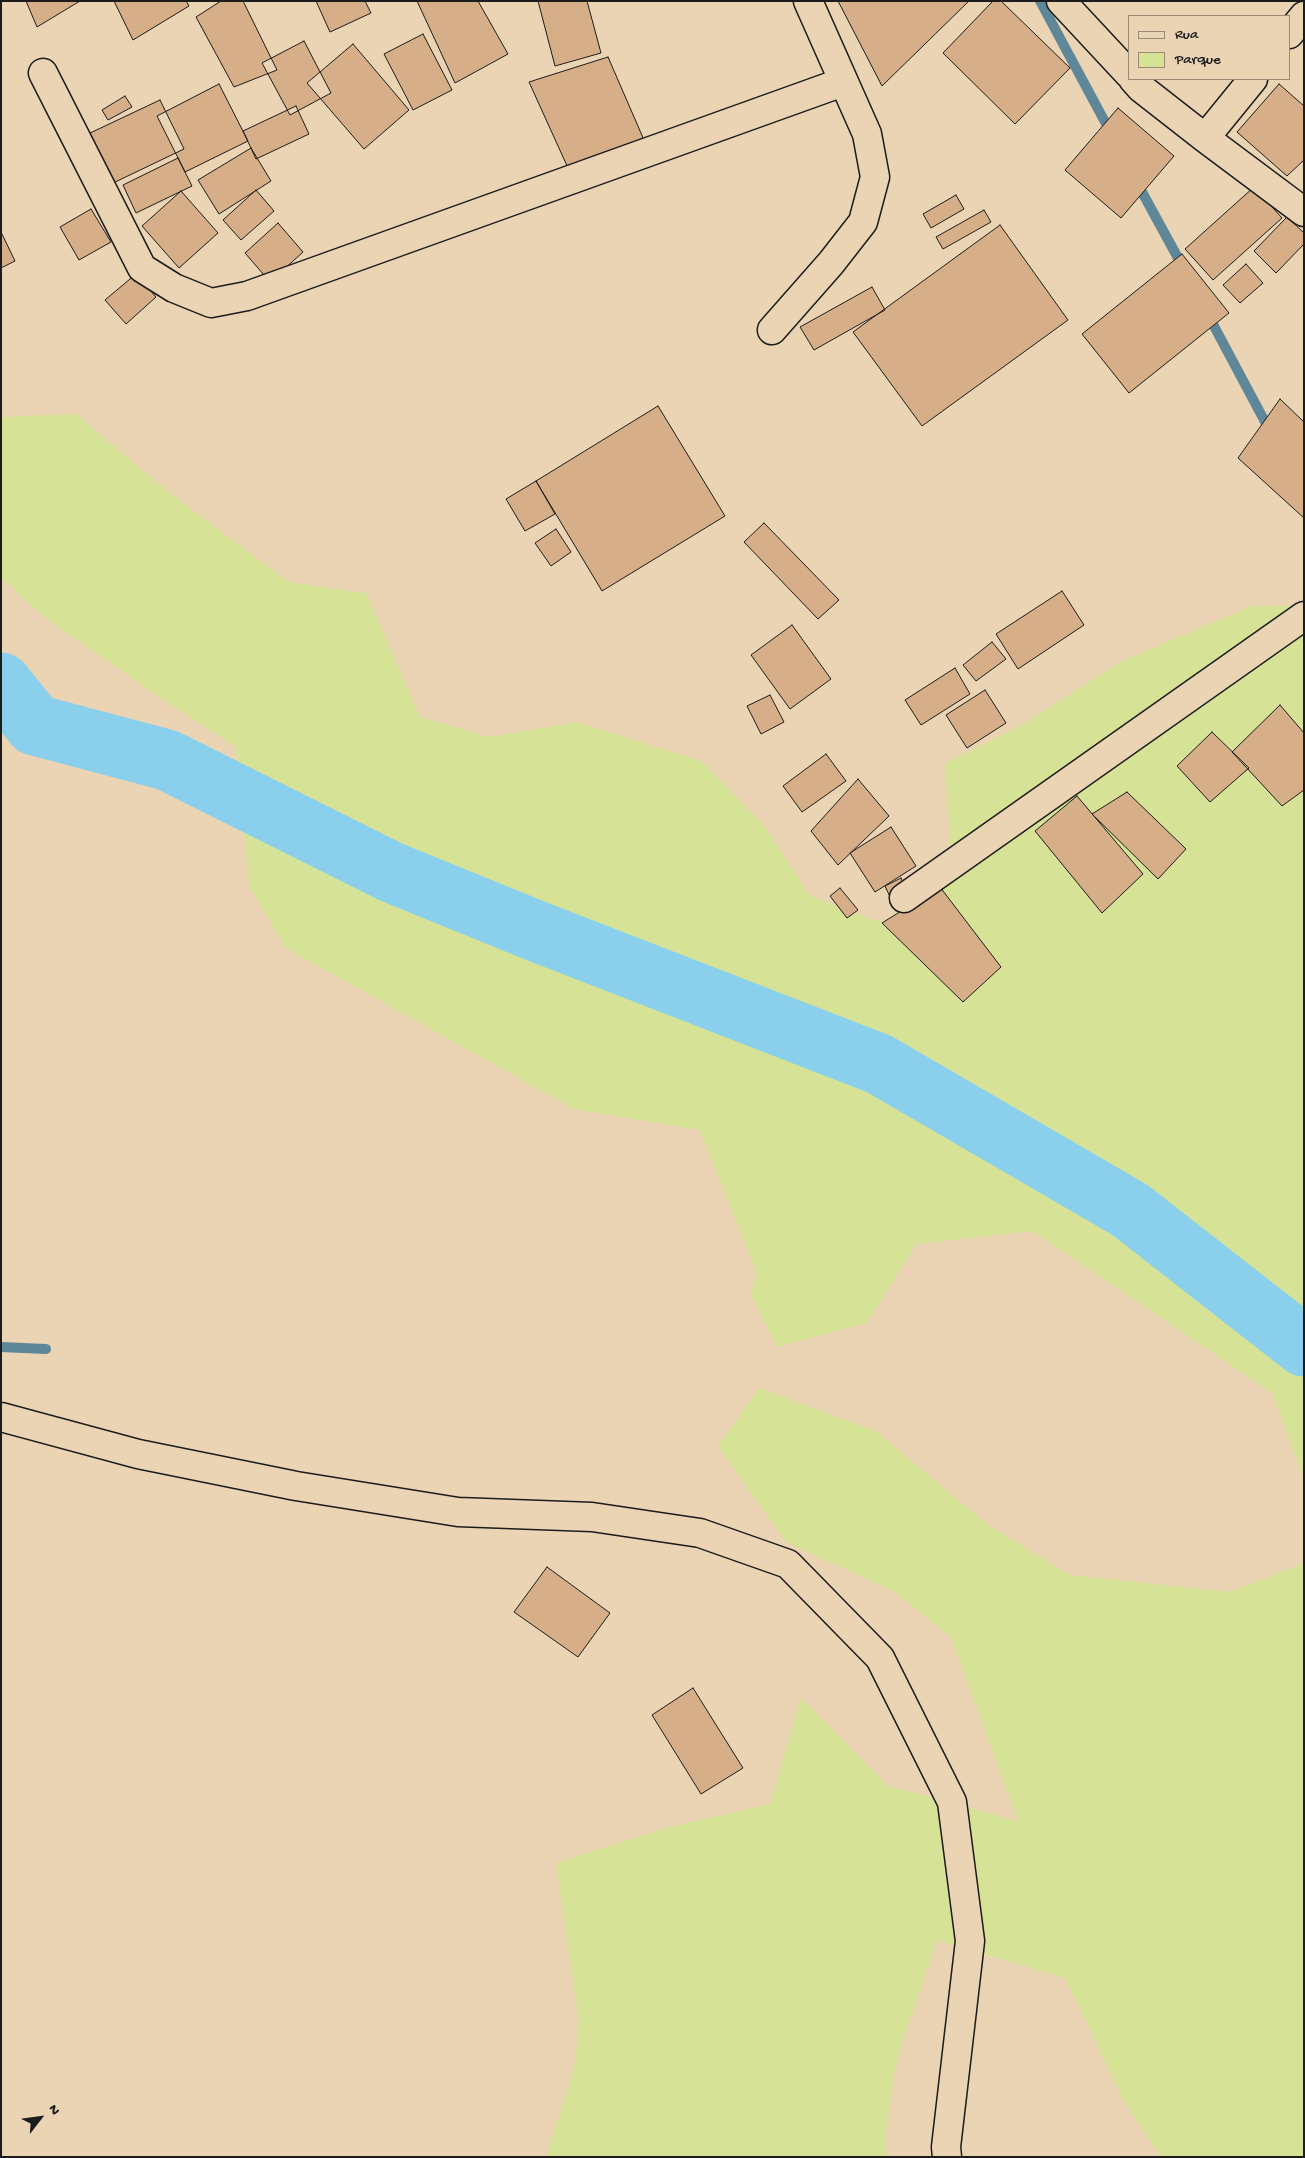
<!DOCTYPE html>
<style>
body{margin:0}
#map{position:relative;width:1305px;height:2158px;overflow:hidden;background:#ead4b3;font-family:"Gochi Hand",sans-serif}
canvas{display:block}
.frame{position:absolute;inset:0;border:2px solid #1c1c1c;pointer-events:none}
.legend{position:absolute;left:1128px;top:15px;width:162px;height:65px;box-sizing:border-box;background:#ead4b3;border:1px solid #988a77;margin:0;padding:6px 9px;list-style:none;font-size:15px;color:#1c1c1c}
.legend li{display:flex;align-items:center;gap:10px;height:25px}
.legend b{width:25px;border:1px solid #988a77}
.north{position:absolute;left:15px;top:2093px;width:50px;height:50px;-webkit-text-stroke:4px #ead4b3;paint-order:stroke;rotate:60deg;font-size:14px;font-weight:700;line-height:20px;text-align:center;color:#1c1c1c}
.north::after{content:'';display:block;margin:auto;width:18px;height:22px;background:#1c1c1c;clip-path:polygon(50% 0,100% 100%,50% 72%,0 100%)}
</style>
<div id="map">
<canvas width="1305" height="2158"></canvas>
<div class="frame"></div>
<ul class="legend">
<li><b style="height:6px;background:#ead4b3"></b>Rua</li>
<li><b style="height:14px;background:#d6e397"></b>Parque</li>
</ul>
<div class="north">N</div>
</div>
<script>
const ctx = document.querySelector('canvas').getContext('2d');
ctx.lineJoin = 'round';
function fill(path, color) { ctx.fillStyle = color; ctx.fill(path, 'evenodd'); }
const poly = rows => new Path2D(rows.map(r => 'M' + r).join(''));
function stroke(path, color, width, dash) { ctx.strokeStyle = color; ctx.lineWidth = width; ctx.lineCap = dash ? 'butt' : 'round'; ctx.setLineDash(dash || []); ctx.stroke(path); }
const green = poly([
 [76,414,171,494,289,582,366,593,420,717,489,737,577,722,701,761,764,825,810,896,885,924,951,857,945,763,1019,727,1120,662,1252,606,1304,605,1304,1478,1272,1393,1033,1231,916,1244,867,1323,777,1347,751,1295,757,1273,700,1130,574,1109,286,948,249,886,236,747,158,696,47,619,1,578,1,417],
 [759,1388,876,1431,988,1525,1070,1575,1230,1592,1304,1563,1304,2157,1161,2157,1123,2099,1065,1978,937,1940,897,2058,886,2128,885,2157,546,2157,574,2069,579,2021,556,1863,669,1827,770,1804,801,1698,888,1786,1018,1821,951,1637,895,1592,786,1542,718,1446]
]);
const stream = poly([
 [1040,1,1112,135],
 [1136,181,1184,269],
 [1207,313,1271,433],
 [1,1347,46,1349]
]);
const river = poly([
 [1,683,35,725,167,760,391,872,536,931,879,1064,1130,1210,1304,1346]
]);
const building = poly([
 [26,1,80,1,37,27,26,1],
 [114,1,186,1,189,6,133,40,114,1],
 [221,1,243,1,277,70,234,87,196,17,221,1],
 [316,1,365,1,371,13,330,32,316,1],
 [417,1,478,1,508,54,455,83,417,1],
 [538,1,587,1,601,53,555,66,538,1],
 [838,1,969,1,882,86,838,1],
 [993,1,1001,1,1070,68,1015,124,943,53,993,1],
 [423,34,452,90,413,110,384,54,423,34],
 [304,41,331,93,290,115,262,63,304,41],
 [353,44,409,110,364,149,307,83,353,44],
 [608,57,644,140,568,168,529,82,608,57],
 [219,84,248,141,185,172,157,116,219,84],
 [1279,84,1304,106,1304,160,1287,176,1237,132,1279,84],
 [125,96,132,107,108,120,102,110,125,96],
 [160,100,184,149,111,184,88,134,160,100],
 [296,106,309,134,256,159,243,131,296,106],
 [1118,108,1174,156,1121,218,1065,170,1118,108],
 [251,148,271,181,219,214,198,180,251,148],
 [178,158,192,186,136,213,123,185,178,158],
 [1254,187,1282,218,1213,280,1185,249,1254,187],
 [256,190,274,211,241,240,223,220,256,190],
 [181,191,218,233,179,268,142,226,181,191],
 [956,195,964,209,931,228,923,214,956,195],
 [91,209,111,242,79,260,60,227,91,209],
 [984,210,991,222,943,249,936,237,984,210],
 [1287,217,1304,233,1304,244,1276,273,1254,251,1287,217],
 [278,223,303,252,270,282,245,253,278,223],
 [1000,225,1068,320,922,426,853,332,1000,225],
 [1,232,15,261,1,268,1,232],
 [1182,254,1229,313,1129,393,1082,334,1182,254],
 [1246,264,1263,283,1240,303,1223,285,1246,264],
 [136,274,156,297,126,324,105,300,136,274],
 [872,287,885,310,814,350,800,327,872,287],
 [1280,399,1304,422,1304,518,1238,458,1280,399],
 [658,406,725,516,602,591,536,481,658,406],
 [536,481,555,514,525,531,506,499,536,481],
 [764,523,839,600,818,619,744,542,764,523],
 [556,529,571,552,551,566,535,543,556,529],
 [1062,591,1084,625,1018,669,996,634,1062,591],
 [792,625,831,679,790,709,751,655,792,625],
 [992,642,1006,659,976,681,963,665,992,642],
 [955,668,970,694,921,725,905,700,955,668],
 [985,690,1006,723,967,748,946,715,985,690],
 [770,695,784,722,761,734,747,706,770,695],
 [1280,705,1304,733,1304,790,1282,806,1232,752,1280,705],
 [1212,732,1249,768,1210,802,1177,766,1212,732],
 [826,754,846,781,802,812,783,786,826,754],
 [858,779,889,816,838,865,811,831,858,779],
 [1127,792,1186,849,1158,879,1092,814,1127,792],
 [1077,796,1143,874,1102,913,1035,831,1077,796],
 [891,827,916,866,875,892,850,853,891,827],
 [901,878,908,892,891,899,885,886,901,878],
 [940,887,1001,967,963,1002,882,923,940,887],
 [840,888,858,910,847,918,830,896,840,888],
 [547,1567,610,1613,578,1657,514,1612,547,1567],
 [693,1688,743,1768,701,1794,652,1715,693,1688]
]);
const minor = poly([
 [1061,1,1129,74],
 [1289,34,1304,16],
 [43,73,142,268,174,288,211,303,247,296,843,82],
 [1133,79,1141,88,1205,138,1304,212],
 [1205,138,1253,79],
 [772,330,831,263,863,222,875,177,867,134,808,1],
 [904,898,1304,616],
 [1,1417,138,1454,296,1486,458,1512,592,1517,700,1533,788,1564,880,1658,952,1802,970,1941,946,2147,947,2157]
]);
fill(green, '#d6e397');
stroke(stream, '#5e8799', 10);
stroke(river, '#8acfec', 61);
fill(building, '#d6ae88');
stroke(building, '#1c1c1c', 1);
stroke(minor, '#1c1c1c', 31);
stroke(minor, '#ead4b3', 28);
</script>
